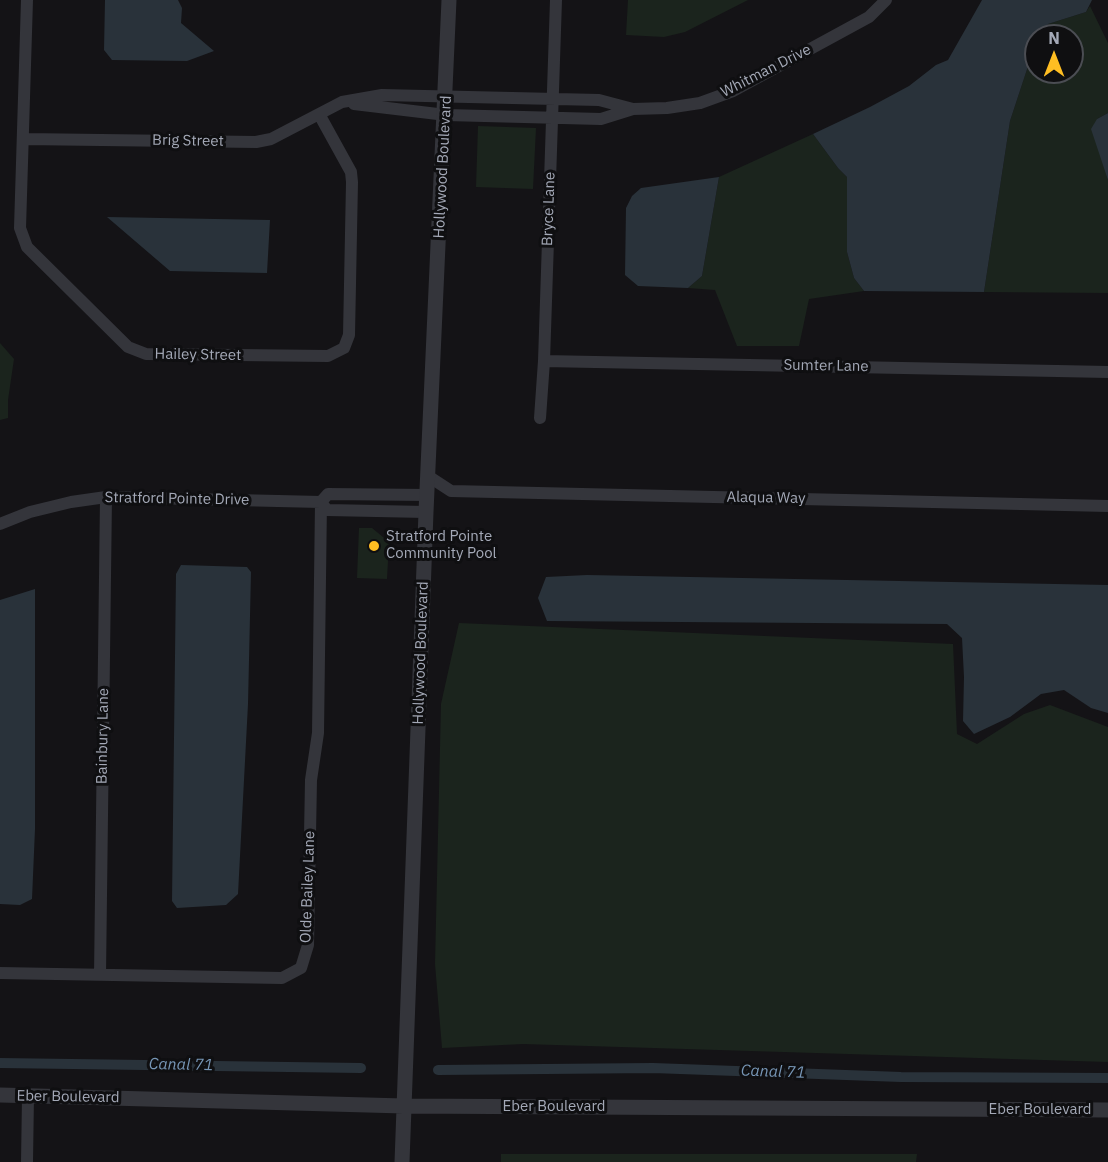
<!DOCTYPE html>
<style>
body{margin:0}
#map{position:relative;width:1108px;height:1162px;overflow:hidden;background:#141316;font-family:"IBM Plex Sans",sans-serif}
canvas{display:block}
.north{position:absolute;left:1024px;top:24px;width:60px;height:60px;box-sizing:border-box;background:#0f0f11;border:2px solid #4b4d53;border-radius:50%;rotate:0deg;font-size:16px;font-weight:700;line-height:24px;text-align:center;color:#a4a9b7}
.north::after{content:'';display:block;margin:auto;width:21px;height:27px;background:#ffbe22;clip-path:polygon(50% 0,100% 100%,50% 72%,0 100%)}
</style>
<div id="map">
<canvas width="1108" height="1162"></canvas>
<div class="north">N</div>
</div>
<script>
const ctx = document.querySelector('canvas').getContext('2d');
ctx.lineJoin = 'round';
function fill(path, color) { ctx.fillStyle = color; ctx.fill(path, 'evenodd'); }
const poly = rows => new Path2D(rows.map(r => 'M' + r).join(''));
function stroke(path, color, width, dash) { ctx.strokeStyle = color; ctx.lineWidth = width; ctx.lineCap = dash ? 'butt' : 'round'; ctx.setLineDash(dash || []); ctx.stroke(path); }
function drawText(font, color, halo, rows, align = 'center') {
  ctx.font = font + ' "IBM Plex Sans",sans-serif'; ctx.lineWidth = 6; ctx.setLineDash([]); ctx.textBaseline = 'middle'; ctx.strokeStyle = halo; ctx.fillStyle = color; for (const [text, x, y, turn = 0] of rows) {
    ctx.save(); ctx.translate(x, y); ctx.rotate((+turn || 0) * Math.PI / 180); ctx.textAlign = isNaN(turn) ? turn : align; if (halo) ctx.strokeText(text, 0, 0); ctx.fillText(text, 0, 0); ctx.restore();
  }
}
const green = poly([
 [628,0,748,0,685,32,664,37,626,35],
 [1090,6,1108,43,1108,113,1097,119,1108,180,1108,293,984,292,1010,121,1036,42,1036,72,1072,72,1072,36,1039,36,1048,24,1086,12],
 [478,126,536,128,533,189,476,187],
 [813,134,838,168,847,177,847,252,854,278,864,291,809,299,799,346,737,346,715,290,688,288,702,276,719,177],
 [0,343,14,359,8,400,8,418,0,420],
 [359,528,372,528,389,542,387,579,357,578],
 [459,623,953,644,957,734,977,744,1024,714,1050,705,1108,727,1108,1062,523,1044,442,1048,435,964,441,704],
 [501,1154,917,1154,916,1162,501,1162]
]);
const water = poly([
 [105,0,178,0,182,8,181,23,214,51,187,61,112,60,104,50],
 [982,0,1092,0,1086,12,1048,24,1039,36,1036,36,1036,42,1010,121,984,292,864,291,854,278,847,252,847,177,838,168,813,134,870,107,909,86,936,65,948,60],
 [1108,113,1108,180,1091,129,1097,119],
 [719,177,702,276,688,288,638,286,625,275,626,208,632,196,641,188],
 [107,217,270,220,267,273,170,271],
 [181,565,247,567,251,572,248,704,238,894,226,905,177,908,172,901,176,574],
 [587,575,1108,585,1108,713,1091,708,1064,690,1041,694,1010,717,974,734,963,721,964,677,962,638,947,624,547,621,538,598,546,577],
 [35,589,35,829,32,899,20,905,0,904,0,600]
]);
const canal = poly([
 [0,1063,361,1068],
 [438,1070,653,1068,901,1077,1108,1078]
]);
const minor = poly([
 [27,0,20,228,27,247,128,347,146,354,328,356,344,348,349,335,352,182,351,172,319,114],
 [354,104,446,115,601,119,633,109,667,108,700,103,733,91,869,17,886,0],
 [24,139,256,142,271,139,342,102,382,95,599,100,633,109],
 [544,361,1108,372],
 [540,418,544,361,556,0],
 [428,476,451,491,1108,506],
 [321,502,328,494,428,495],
 [321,502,327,510,426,512],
 [0,524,30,512,71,502,106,497,321,502],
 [0,973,282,978,301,968,308,945,311,780,318,733,321,502],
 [100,975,106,497],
 [27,1162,28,1096]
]);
const tertiary = poly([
 [0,1095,404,1106,1108,1110],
 [402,1162,426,512,449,0]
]);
const markers = [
 [374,546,6,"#ffbe22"]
];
const streetNames = [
 ["Whitman Drive",766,71,-27],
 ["Brig Street",188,141,1],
 ["Hollywood Boulevard",443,167,-87],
 ["Bryce Lane",549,209,-88],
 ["Hailey Street",198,355,1],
 ["Sumter Lane",826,366,1],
 ["Alaqua Way",766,498,1],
 ["Stratford Pointe Drive",177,499,1],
 ["Hollywood Boulevard",421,653,-88],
 ["Bainbury Lane",103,736,-89],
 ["Olde Bailey Lane",308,887,-88],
 ["Eber Boulevard",68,1097,1],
 ["Eber Boulevard",554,1107],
 ["Eber Boulevard",1040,1110]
];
const poiNames = [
 ["Stratford Pointe",386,537],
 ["Community Pool",386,554]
];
const waterNames = [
 ["Canal 71",181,1065,1],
 ["Canal 71",773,1072,2]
];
fill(green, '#1b241d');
fill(water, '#29323a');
stroke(canal, '#29323a', 10);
stroke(minor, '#34353b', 12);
stroke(tertiary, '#34353b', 15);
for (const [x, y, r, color] of markers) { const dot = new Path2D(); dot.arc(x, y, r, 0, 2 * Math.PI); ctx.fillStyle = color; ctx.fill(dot); stroke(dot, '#0f0f11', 2); }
drawText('15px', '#a4a9b7', '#0f0f11', streetNames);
drawText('15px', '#a4a9b7', '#0f0f11', poiNames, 'left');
drawText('italic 16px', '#7796b6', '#0f0f11', waterNames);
</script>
